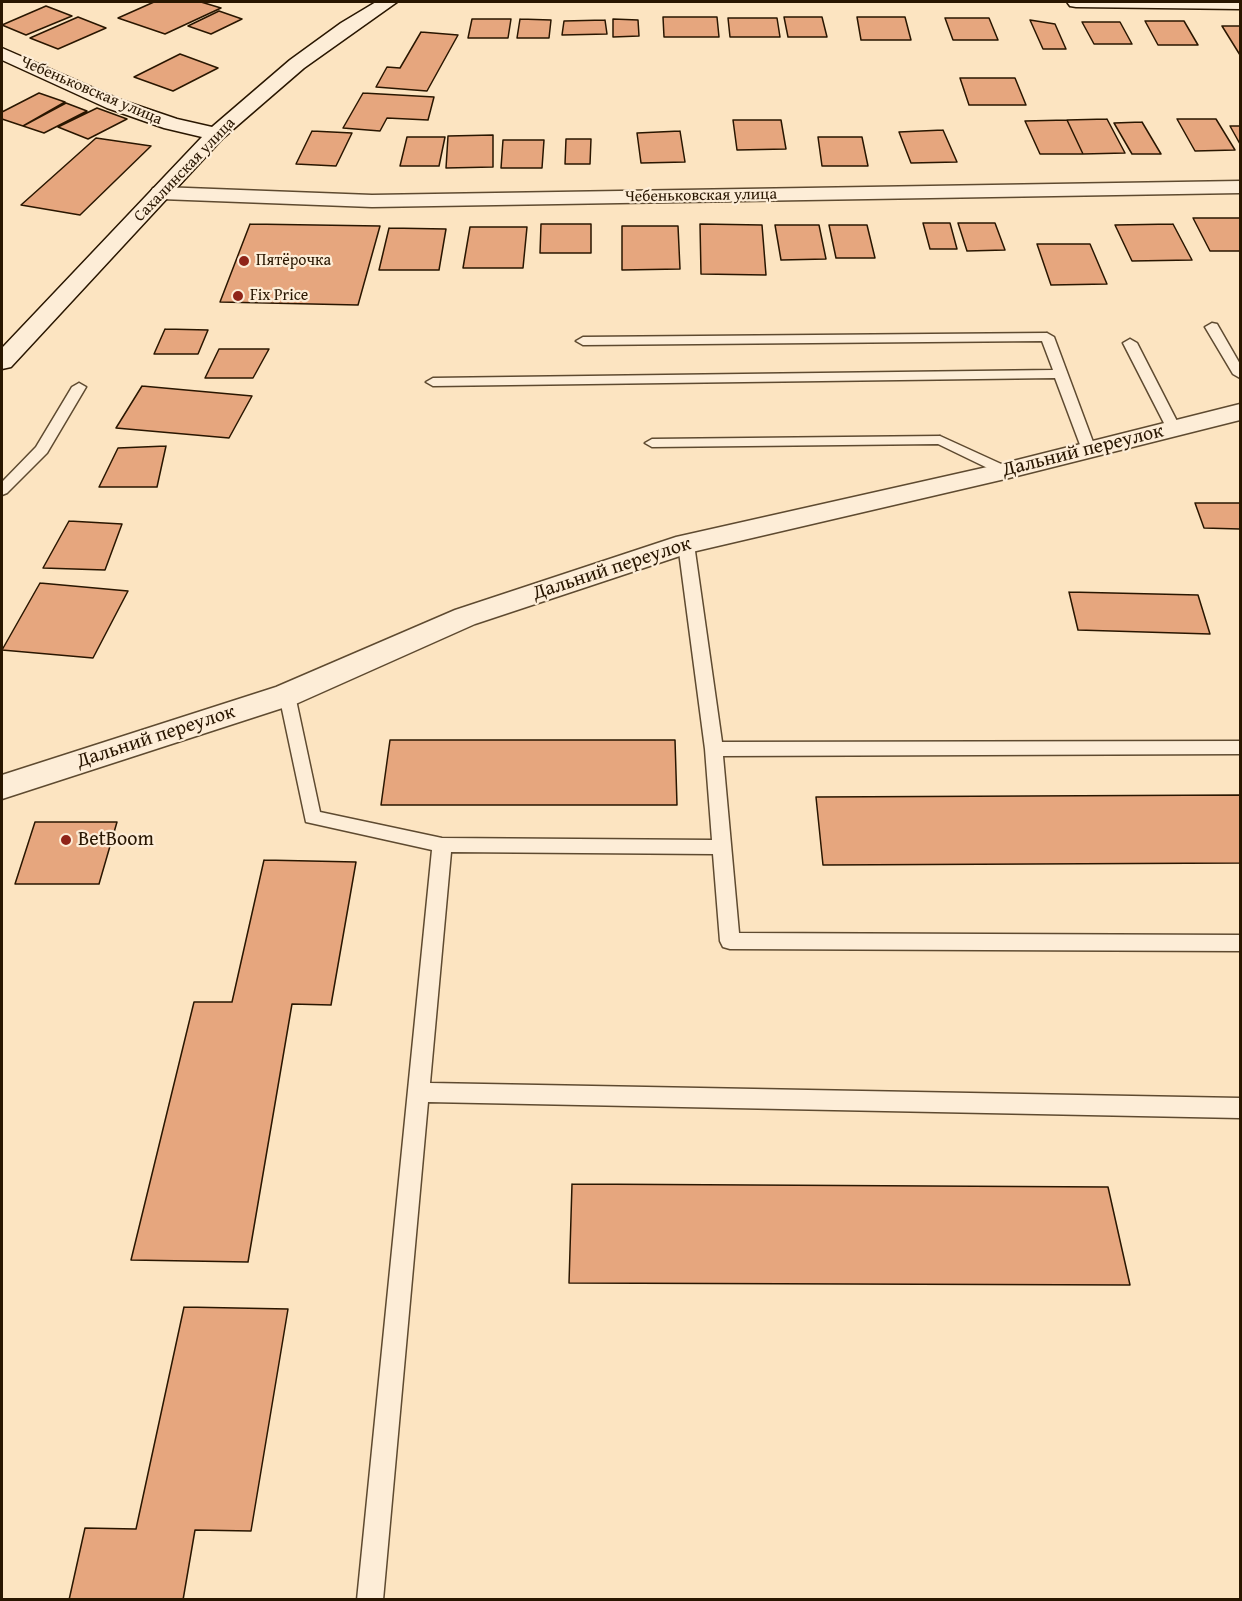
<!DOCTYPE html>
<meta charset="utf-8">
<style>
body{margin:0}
#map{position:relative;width:1242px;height:1601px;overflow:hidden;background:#fce4c1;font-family:"Gentium Book Plus",serif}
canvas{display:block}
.frame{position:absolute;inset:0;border:3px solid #291600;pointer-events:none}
</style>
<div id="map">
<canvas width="1242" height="1601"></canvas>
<div class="frame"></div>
</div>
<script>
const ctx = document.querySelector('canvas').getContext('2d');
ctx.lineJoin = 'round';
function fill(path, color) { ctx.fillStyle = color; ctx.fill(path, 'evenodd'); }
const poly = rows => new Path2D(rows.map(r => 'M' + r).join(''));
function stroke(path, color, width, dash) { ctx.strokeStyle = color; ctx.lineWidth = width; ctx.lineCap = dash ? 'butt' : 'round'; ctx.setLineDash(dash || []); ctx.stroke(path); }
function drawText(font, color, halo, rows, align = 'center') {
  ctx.font = font + ' "Gentium Book Plus",serif'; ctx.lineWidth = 4.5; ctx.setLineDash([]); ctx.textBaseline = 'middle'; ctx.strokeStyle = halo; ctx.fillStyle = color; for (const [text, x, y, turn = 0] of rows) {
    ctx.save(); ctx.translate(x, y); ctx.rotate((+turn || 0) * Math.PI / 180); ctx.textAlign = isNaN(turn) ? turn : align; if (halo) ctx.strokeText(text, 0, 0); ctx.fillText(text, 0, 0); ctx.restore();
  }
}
const building = poly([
 [154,2,201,2,221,8,165,34,118,18,154,2],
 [46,6,72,16,26,35,2,25,46,6],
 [219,11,242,19,211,34,188,26,219,11],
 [78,17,106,28,58,49,30,38,78,17],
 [663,17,717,17,719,37,664,37,663,17],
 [784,17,822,17,827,37,788,37,784,17],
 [857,17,905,17,911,40,861,40,857,17],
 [728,18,777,18,780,37,730,37,728,18],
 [945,18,989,18,998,40,953,40,945,18],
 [472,19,511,19,508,38,468,38,472,19],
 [520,19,551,20,549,38,517,38,520,19],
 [613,19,638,20,639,36,613,37,613,19],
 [605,20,607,34,562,35,564,21,605,20],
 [1030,20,1055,24,1066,49,1043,49,1030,20],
 [1145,21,1184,21,1198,45,1158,45,1145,21],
 [1082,22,1120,22,1132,44,1094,44,1082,22],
 [1222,26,1240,26,1240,55,1222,26],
 [421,32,458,35,427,91,376,87,387,67,400,68,421,32],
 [180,54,218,68,173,91,134,77,180,54],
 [960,78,1015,78,1026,105,969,105,960,78],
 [39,93,65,102,23,126,2,119,2,112,39,93],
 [363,93,434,97,428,120,387,118,380,131,343,128,363,93],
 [66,103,87,111,44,133,23,126,66,103],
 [97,108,127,119,88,139,58,127,97,108],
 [1107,119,1125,153,1083,154,1067,120,1107,119],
 [1177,119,1216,119,1235,150,1195,151,1177,119],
 [733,120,781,120,786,149,737,150,733,120],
 [1067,120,1083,154,1040,154,1025,121,1067,120],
 [1142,122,1161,154,1132,154,1114,123,1142,122],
 [1230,126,1240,126,1240,144,1230,126],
 [943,130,957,162,911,163,899,132,943,130],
 [312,131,352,133,336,166,296,164,312,131],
 [680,131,685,162,641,163,637,133,680,131],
 [493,135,493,167,446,168,448,136,493,135],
 [407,137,445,137,439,166,400,166,407,137],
 [818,137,862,137,868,166,822,166,818,137],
 [96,138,151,146,80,215,21,205,96,138],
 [566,139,591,139,590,164,565,164,566,139],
 [503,140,544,140,542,168,501,168,503,140],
 [1193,218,1240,218,1240,251,1210,251,1193,218],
 [923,223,950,223,957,249,930,249,923,223],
 [958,223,995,223,1005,250,967,251,958,223],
 [250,224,380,226,358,305,220,302,250,224],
 [541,224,591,224,591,253,540,253,541,224],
 [700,224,762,225,766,275,701,274,700,224],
 [1173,224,1192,260,1132,261,1115,225,1173,224],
 [775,225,819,225,826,259,781,260,775,225],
 [829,225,867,225,875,258,836,258,829,225],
 [622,226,678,226,680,269,622,270,622,226],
 [470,227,527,227,523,268,463,268,470,227],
 [389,228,446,229,439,270,379,270,389,228],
 [1037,244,1090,244,1107,284,1051,285,1037,244],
 [165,329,208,330,198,354,154,354,165,329],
 [219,349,269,349,253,378,205,378,219,349],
 [142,386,252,396,229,438,116,428,142,386],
 [166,446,157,487,99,487,118,448,166,446],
 [1195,503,1240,503,1240,529,1204,528,1195,503],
 [69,521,122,524,105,570,43,568,69,521],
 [40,583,128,591,93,658,2,650,40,583],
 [1069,592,1198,595,1210,634,1078,630,1069,592],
 [390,740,675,740,677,805,381,805,390,740],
 [1240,795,1240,863,823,865,816,797,1240,795],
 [35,822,117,822,99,884,15,884,35,822],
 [264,860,356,862,331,1005,292,1004,248,1262,131,1260,194,1002,232,1002,264,860],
 [572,1184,1108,1187,1130,1285,569,1283,572,1184],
 [184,1307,288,1309,251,1531,195,1530,183,1600,69,1600,85,1528,136,1529,184,1307]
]);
const lane = poly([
 [1212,323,1217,324,1240,364,1240,378,1233,374,1205,327,1212,323],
 [1047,333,1054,337,1096,450,1094,453,1089,454,1082,450,1055,378,433,386,426,382,433,378,1053,370,1042,341,583,345,576,341,583,337,1047,333],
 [1130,339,1137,343,1181,429,1179,432,1174,433,1167,429,1123,343,1130,339],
 [79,383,86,387,47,453,7,493,2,495,2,482,36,447,72,387,79,383],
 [940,436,1010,468,1012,471,1010,474,1000,474,938,444,652,447,645,443,652,439,940,436],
 [686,539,694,544,722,742,1240,741,1240,754,723,756,739,933,1240,935,1240,951,730,949,723,947,720,941,713,854,451,852,430,1083,1240,1098,1240,1118,428,1102,383,1600,357,1600,432,850,306,822,279,695,281,691,287,689,293,691,295,695,320,812,442,838,712,840,705,749,678,544,686,539]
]);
const street = poly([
 [1240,181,1240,193,372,207,161,199,153,198,150,193,153,188,161,187,372,195,1240,181],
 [1240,404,1240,420,1005,479,692,552,475,624,298,703,2,799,2,775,276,687,455,610,676,537,1005,463,1240,404]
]);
const secondary = poly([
 [376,2,397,2,304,68,223,138,11,367,2,369,2,348,202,137,164,128,107,108,2,60,2,48,121,100,177,119,212,127,290,60,341,23,376,2],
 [1067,2,1240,2,1240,9,1076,7,1070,6,1067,2]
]);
const markers = [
 [244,261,6,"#8f2418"],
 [238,296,6,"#8f2418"],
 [66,840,6,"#8f2418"]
];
const farStreetnames = [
 ["Чебеньковская улица",91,91,23],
 ["Сахалинская улица",185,170,-46],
 ["Чебеньковская улица",701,196,-1]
];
const farPoinames = [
 ["Пятёрочка",256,261],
 ["Fix Price",250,296]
];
const streetNames = [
 ["Дальний переулок",1083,451,-14],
 ["Дальний переулок",612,569,-18],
 ["Дальний переулок",156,737,-18]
];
const poiNames = [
 ["BetBoom",78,840]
];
fill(building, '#e6a67e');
stroke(building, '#291600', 1.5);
stroke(lane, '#5e4a30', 3);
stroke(street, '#5e4a30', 3);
stroke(secondary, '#291600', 3);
fill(lane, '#fdedd7');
fill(street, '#fdedd7');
fill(secondary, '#fdedd7');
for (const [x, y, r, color] of markers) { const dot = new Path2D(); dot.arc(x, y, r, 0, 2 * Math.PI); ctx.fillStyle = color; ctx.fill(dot); stroke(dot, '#fdedd7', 2); }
drawText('16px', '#291600', '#fdedd7', farStreetnames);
drawText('16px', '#291600', '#fdedd7', farPoinames, 'left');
drawText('20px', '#291600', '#fdedd7', streetNames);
drawText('20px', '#291600', '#fdedd7', poiNames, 'left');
</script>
